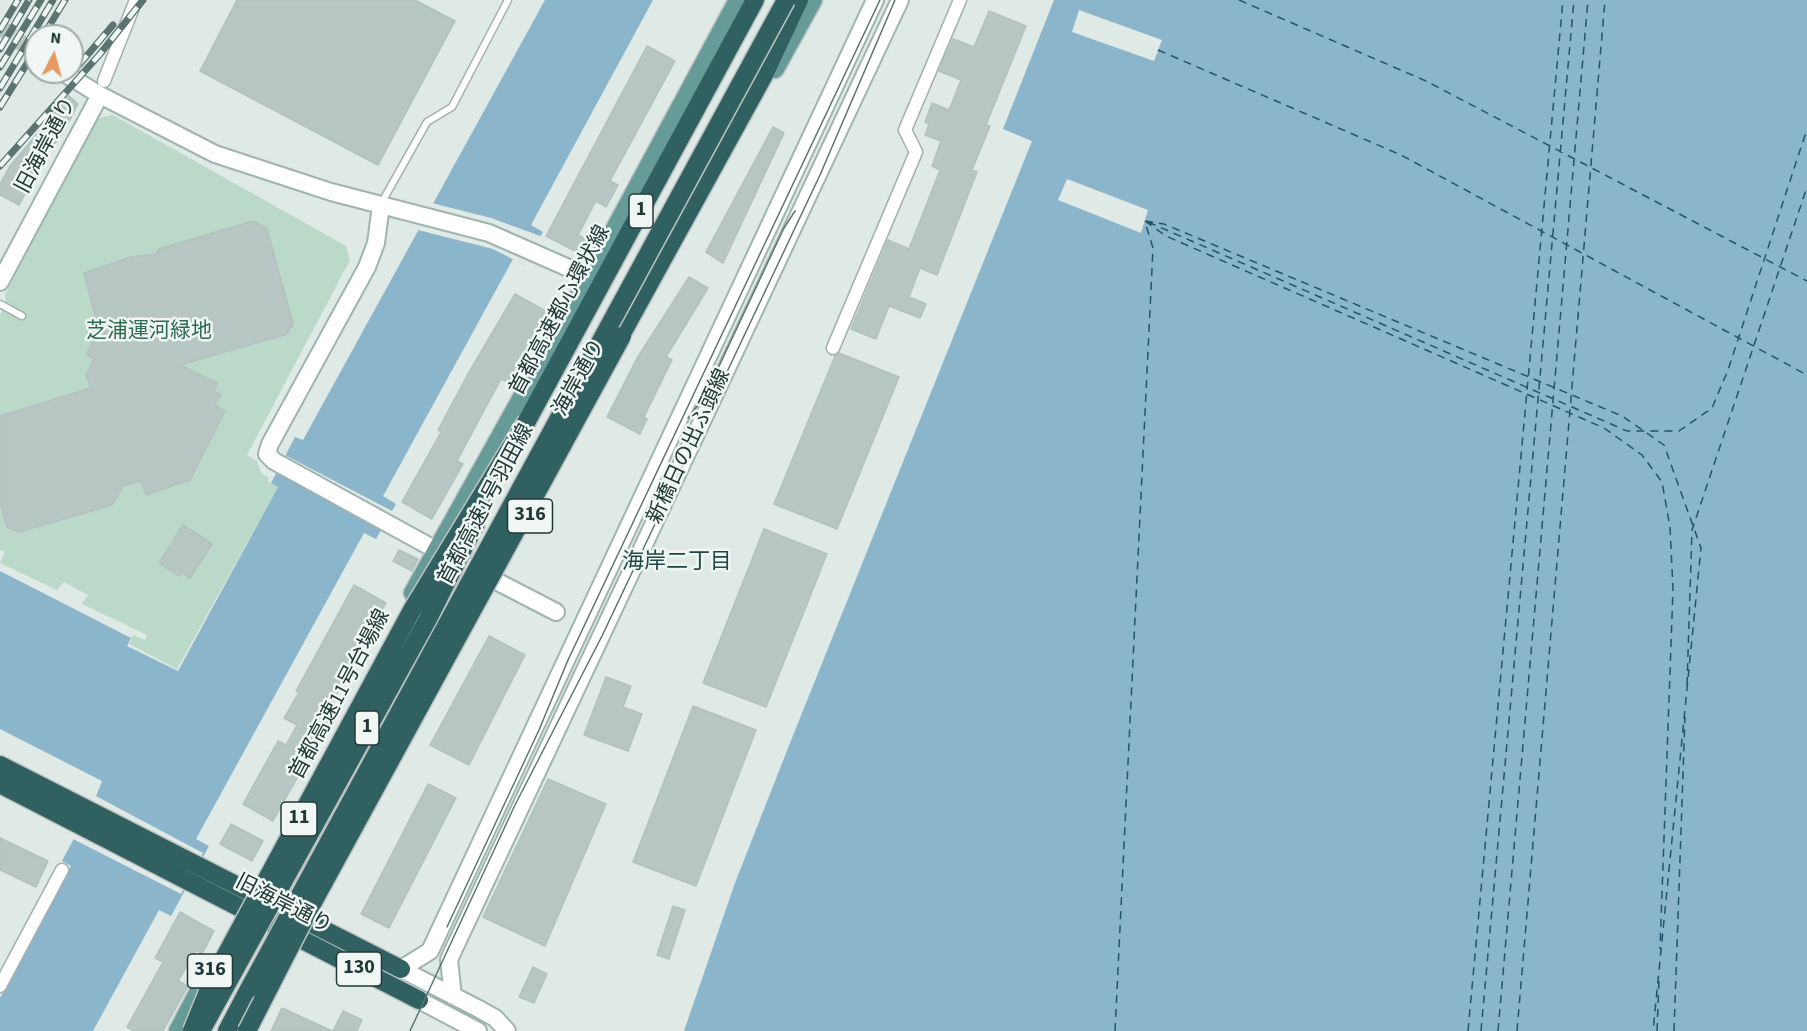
<!DOCTYPE html>
<meta charset="utf-8">
<style>
body{margin:0}
#map{position:relative;width:1807px;height:1031px;overflow:hidden;background:#dfe9e6;font-family:"Source Sans 3",sans-serif}
canvas{display:block}
.north{position:absolute;left:24px;top:24px;width:60px;height:60px;box-sizing:border-box;background:#eff6f4;border:2px solid #9daaa8;border-radius:50%;rotate:6deg;font-size:16px;font-weight:700;line-height:24px;text-align:center;color:#223836}
.north::after{content:'';display:block;margin:auto;width:21px;height:27px;background:#e69960;clip-path:polygon(50% 0,100% 100%,50% 72%,0 100%)}
</style>
<div id="map">
<canvas width="1807" height="1031"></canvas>
<div class="north">N</div>
</div>
<script>
const ctx = document.querySelector('canvas').getContext('2d');
ctx.lineJoin = 'round';
function fill(path, color) { ctx.fillStyle = color; ctx.fill(path, 'evenodd'); }
const poly = rows => new Path2D(rows.map(r => 'M' + r).join(''));
function stroke(path, color, width, dash) { ctx.strokeStyle = color; ctx.lineWidth = width; ctx.lineCap = dash ? 'butt' : 'round'; ctx.setLineDash(dash || []); ctx.stroke(path); }
function drawText(font, color, halo, rows, align = 'center') {
  ctx.font = font + ' "Source Sans 3","Noto Sans JP",sans-serif'; ctx.lineWidth = 5; ctx.setLineDash([]); ctx.textBaseline = 'middle'; ctx.strokeStyle = halo; ctx.fillStyle = color; for (const [text, x, y, turn = 0] of rows) {
    ctx.save(); ctx.translate(x, y); ctx.rotate((+turn || 0) * Math.PI / 180); ctx.textAlign = isNaN(turn) ? turn : align; if (halo) ctx.strokeText(text, 0, 0); ctx.fillText(text, 0, 0); ctx.restore();
  }
}
const green = poly([
 [113,115,346,246,350,260,247,455,257,461,261,473,269,478,267,481,278,487,177,669,129,644,133,635,145,640,147,635,82,604,88,595,64,582,57,590,0,563,5,552,0,550,0,315,6,301,5,295,96,119]
]);
const water = poly([
 [545,0,653,0,531,225,543,232,524,265,513,259,383,496,396,504,376,539,364,533,196,839,209,846,171,916,159,910,93,1031,0,1031,0,998,71,866,62,861,95,799,102,781,0,729,0,571,131,638,127,646,178,671,278,487,271,483,295,437,303,440],
 [1054,0,1807,0,1807,1031,684,1031,735,883,790,743,1032,141,1003,129]
]);
const pier = poly([
 [1079,10,1162,40,1154,61,1072,32],
 [1067,179,1148,210,1141,233,1058,200],
 [432,203,491,218,543,237,524,265,493,249,418,230],
 [283,454,394,512,383,531,274,470],
 [94,795,203,853,181,894,71,838]
]);
const ferry = poly([
 [1239,0,1426,81,1807,281],
 [1158,50,1401,155,1807,375],
 [1145,221,1164,224,1622,416,1664,445,1701,548,1653,1031],
 [1145,221,1166,236,1604,428,1642,455,1662,482,1670,527,1673,589,1660,949],
 [1148,222,1627,431,1679,431,1712,408,1728,370,1807,129],
 [1687,685,1692,530,1807,187],
 [1115,1031,1153,248,1145,222],
 [1468,1031,1563,0],
 [1481,1031,1574,0],
 [1498,1031,1588,0],
 [1517,1031,1605,0],
 [1657,1031,1659,980],
 [1674,1031,1685,717]
]);
const building = poly([
 [237,0,415,0,455,21,378,165,200,71,237,0],
 [989,11,1026,26,986,125,990,126,972,170,977,172,937,275,920,268,909,297,926,304,920,318,889,306,876,339,851,329,888,240,909,249,940,170,932,166,941,141,925,135,929,124,925,122,932,103,949,110,961,80,939,71,953,39,974,47,989,11],
 [647,46,675,61,610,181,618,185,606,207,596,201,578,235,588,240,581,254,546,236,647,46],
 [69,96,78,104,64,131,53,146,51,145,19,205,0,195,0,184,10,166,69,96],
 [773,127,784,133,723,263,706,252,773,127],
 [253,221,267,229,293,324,287,334,180,365,217,383,214,391,221,395,214,405,225,411,190,480,146,495,141,481,123,486,112,505,19,532,7,527,0,502,0,416,91,388,86,375,94,359,86,354,95,338,86,332,95,315,84,273,131,257,156,254,159,249,253,221],
 [689,277,708,288,666,357,672,360,644,417,647,419,640,434,607,417,636,360,689,277],
 [515,294,551,314,511,384,501,379,457,461,463,464,432,519,402,502,441,432,438,430,468,374,515,294],
 [839,353,899,377,837,529,774,504,835,356,839,353],
 [183,525,212,544,190,578,182,573,179,576,159,563,183,525],
 [764,529,827,554,766,707,703,683,764,529],
 [399,550,418,559,412,571,393,561,399,550],
 [354,585,386,603,323,719,331,724,312,756,310,755,273,821,243,804,278,741,286,745,297,725,284,718,299,692,296,691,354,585],
 [489,636,525,655,469,765,430,745,489,636],
 [606,677,631,686,623,707,642,714,628,751,584,735,606,677],
 [693,706,756,730,696,886,633,862,693,706],
 [548,779,606,804,545,946,483,917,548,779],
 [428,784,456,798,389,928,361,914,428,784],
 [231,824,263,841,252,861,220,844,231,824],
 [0,838,48,861,36,887,0,870,0,838],
 [673,906,685,910,669,959,657,955,673,906],
 [180,912,214,931,202,954,196,950,178,981,188,986,163,1031,134,1031,127,1027,163,962,155,958,180,912],
 [533,967,547,974,534,1003,519,997,533,967],
 [282,1008,332,1031,271,1031,282,1008],
 [343,1011,362,1020,357,1031,333,1031,343,1011]
]);
const secondaryTunnel = poly([
 [0,27,36,54]
]);
const lane = poly([
 [382,202,427,122,452,107,508,0],
 [0,304,22,316]
]);
const street = poly([
 [104,81,136,0],
 [833,348,916,152,905,130,960,0],
 [0,986,62,870]
]);
const secondary = poly([
 [62,72,100,95,215,154,331,192,489,233,589,277],
 [381,205,376,243,367,267,270,444,267,454,274,461,436,550,556,612],
 [0,282,100,95],
 [401,969,430,951,875,0],
 [401,969,477,1008,495,1018,507,1031],
 [453,996,449,960,452,953,900,0],
 [419,1000,478,1031]
]);
const primary = poly([
 [775,69,813,0],
 [413,593,589,277,738,0],
 [178,1031,208,974]
]);
const highway = poly([
 [614,348,763,77,799,0],
 [527,421,755,0],
 [0,765,401,969],
 [0,784,419,1000],
 [227,1031,249,989]
]);
const tram = poly([
 [688,418,705,396,784,228,795,211],
 [447,927,539,730,568,660,880,0],
 [410,1031,515,805,602,636,718,391,820,175,895,0]
]);
const rail = poly([
 [0,30,18,0],
 [43,36,65,0],
 [0,49,29,0],
 [78,66,113,25],
 [0,67,41,0],
 [0,88,53,0],
 [0,107,36,49],
 [0,166,100,54,143,0]
]);
const highwayBridge = poly([
 [249,989,786,0],
 [202,1029,428,619,477,521],
 [192,1031,214,977,412,610,527,421],
 [247,1031,312,904,622,336]
]);
const shields = [
 [641,211,24],
 [530,516,45],
 [367,728,24],
 [299,819,36],
 [359,969,45],
 [210,971,45]
];
const shieldNames = [
 ["1",641,211],
 ["316",530,516],
 ["1",367,728],
 ["11",299,819],
 ["130",359,969],
 ["316",210,971]
];
const streetNames = [
 ["旧海岸通り",47,146,-62],
 ["首都高速都心環状線",561,311,-62],
 ["海岸通り",580,378,-61],
 ["新橋日の出ふ頭線",690,447,-65],
 ["首都高速1号羽田線",487,505,-62],
 ["首都高速11号台場線",341,695,-62],
 ["旧海岸通り",283,905,27]
];
const parkNames = [
 ["芝浦運河緑地",149,332]
];
const neighbourhoodNames = [
 ["海岸二丁目",677,563]
];
fill(green, '#bad9c8');
fill(water, '#8bb5ca');
fill(pier, '#dfe9e6');
stroke(ferry, '#21546e', 1.5, [8, 6]);
fill(building, '#b8c6c3');
stroke(building, '#b2c2be', 1.5);
stroke(secondaryTunnel, '#b9c6c3', 16, [16, 8]);
stroke(lane, '#a3b0ae', 9);
stroke(street, '#a3b0ae', 15);
stroke(secondary, '#9fb4b0', 20);
stroke(primary, '#bdc3c3', 21);
stroke(highway, '#bdc3c3', 21);
stroke(lane, '#fff', 6);
stroke(street, '#fff', 12);
stroke(secondary, '#fff', 16);
stroke(primary, '#679b97', 18);
stroke(highway, '#306160', 18);
stroke(tram, '#5c7471', 1.5);
stroke(rail, '#5c7471', 7);
stroke(rail, '#eff6f4', 4.5, [14]);
stroke(highwayBridge, '#bdc3c3', 21, []);
stroke(highwayBridge, '#306160', 18);
for (const [x, y, w] of shields) { const box = new Path2D(); box.roundRect(x - w / 2, y - 17, w, 34, 4.5); ctx.fillStyle = '#eff6f4'; ctx.fill(box); stroke(box, '#223836', 1.5); }
drawText('bold 20px', '#223836', null, shieldNames);
drawText('21px', '#223836', '#eff6f4', streetNames);
drawText('21px', '#2f6b51', '#eff6f4', parkNames);
drawText('22px', '#204845', '#eff6f4', neighbourhoodNames);
</script>
